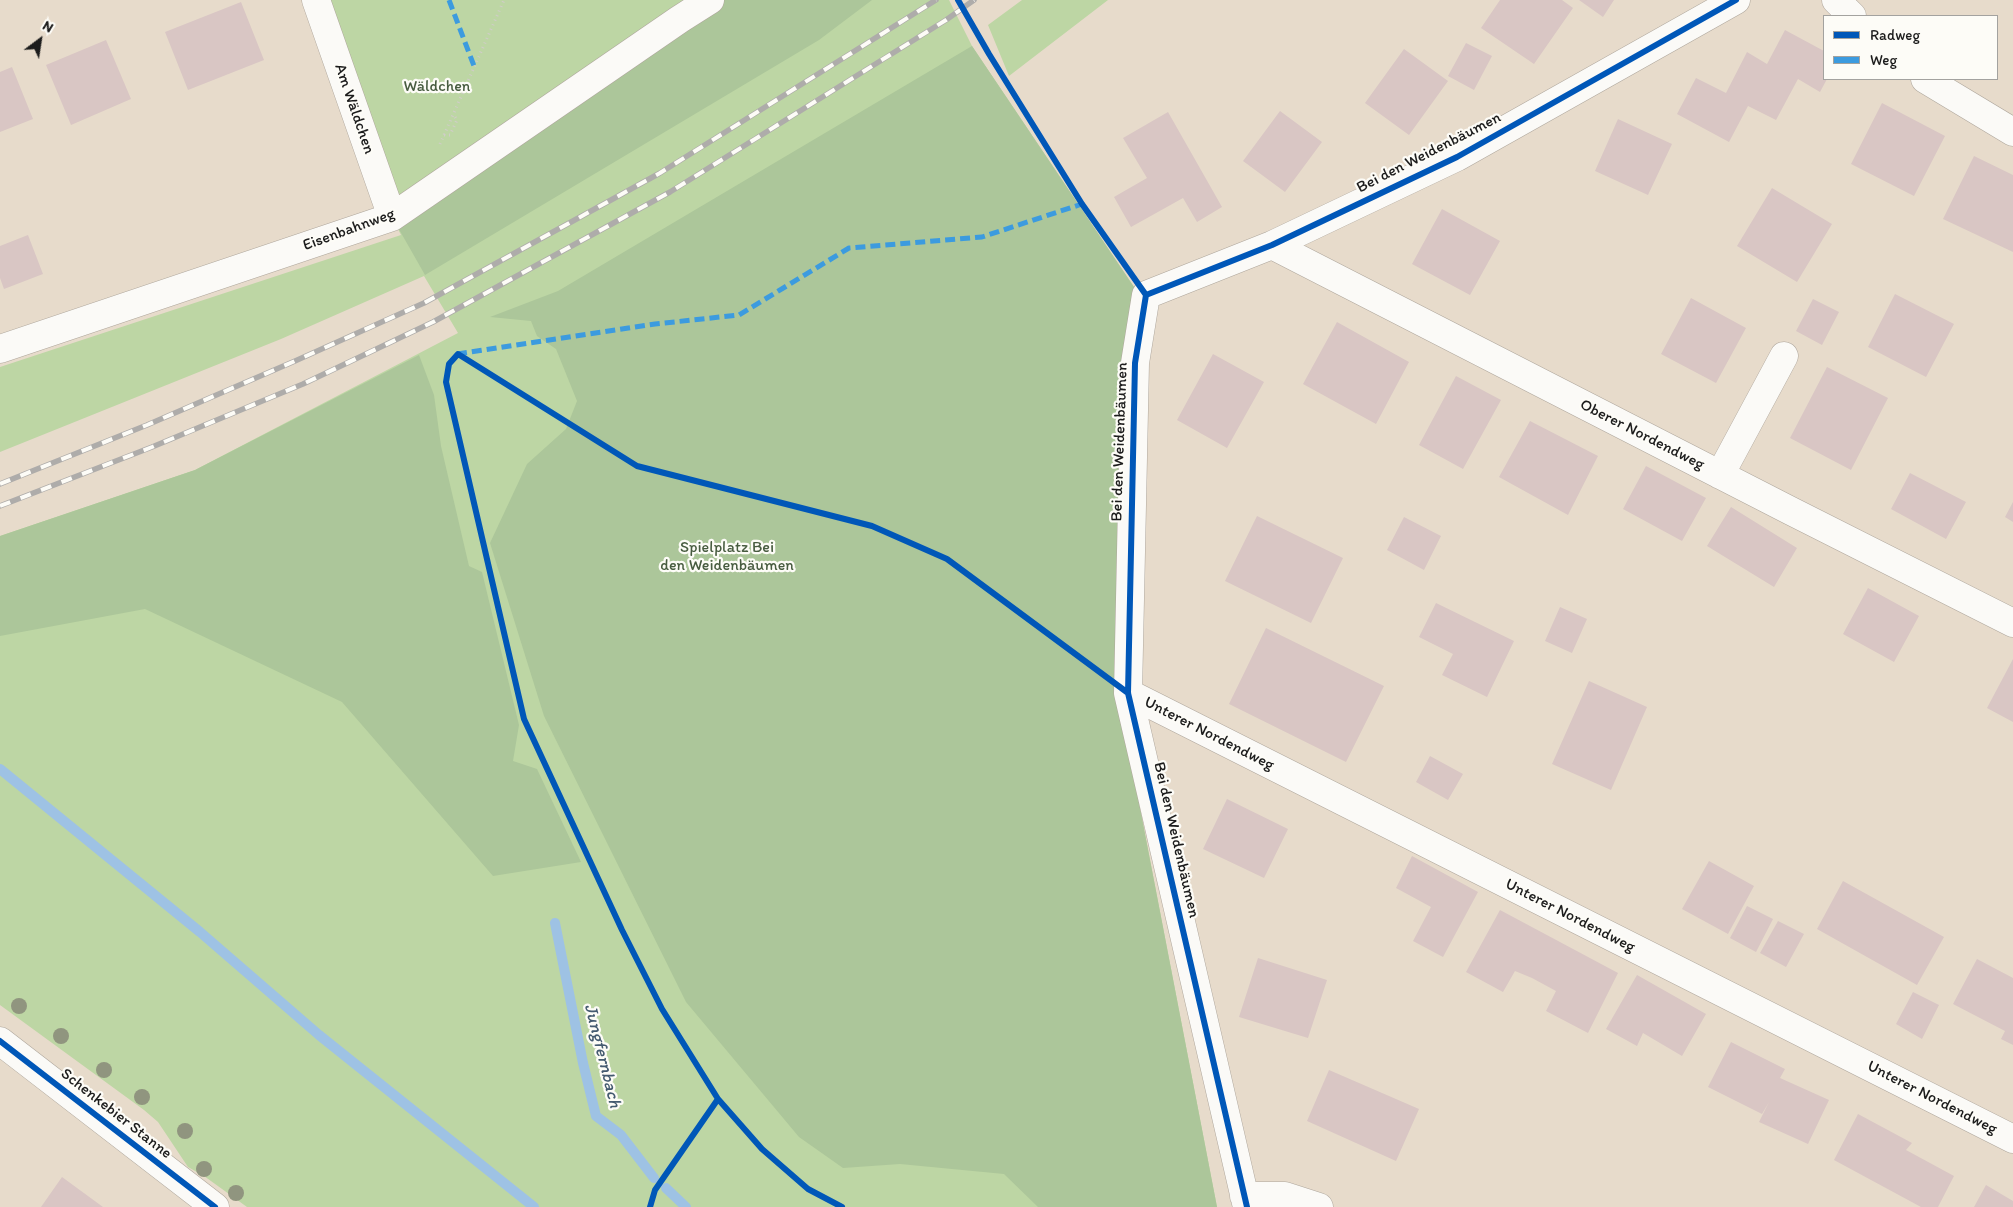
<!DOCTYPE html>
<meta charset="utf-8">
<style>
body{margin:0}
#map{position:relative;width:2013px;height:1207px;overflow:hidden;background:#e7dbcb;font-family:Itim,sans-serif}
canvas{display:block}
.legend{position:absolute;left:1823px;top:15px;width:175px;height:65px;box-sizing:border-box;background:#fdfcf7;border:1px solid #a3a29f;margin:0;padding:6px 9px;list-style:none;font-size:15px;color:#1c1c1c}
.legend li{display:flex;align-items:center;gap:10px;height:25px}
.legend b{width:25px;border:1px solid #a3a29f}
.north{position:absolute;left:15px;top:15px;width:50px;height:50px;-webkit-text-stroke:4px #fdfcf7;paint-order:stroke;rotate:31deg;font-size:14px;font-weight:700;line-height:20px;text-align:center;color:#1c1c1c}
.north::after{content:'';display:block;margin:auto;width:18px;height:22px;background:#1c1c1c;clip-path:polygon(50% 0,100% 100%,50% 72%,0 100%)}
</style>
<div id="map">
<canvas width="2013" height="1207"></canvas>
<ul class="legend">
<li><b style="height:6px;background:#0057b8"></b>Radweg</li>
<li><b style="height:6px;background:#3c9bdf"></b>Weg</li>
</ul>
<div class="north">N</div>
</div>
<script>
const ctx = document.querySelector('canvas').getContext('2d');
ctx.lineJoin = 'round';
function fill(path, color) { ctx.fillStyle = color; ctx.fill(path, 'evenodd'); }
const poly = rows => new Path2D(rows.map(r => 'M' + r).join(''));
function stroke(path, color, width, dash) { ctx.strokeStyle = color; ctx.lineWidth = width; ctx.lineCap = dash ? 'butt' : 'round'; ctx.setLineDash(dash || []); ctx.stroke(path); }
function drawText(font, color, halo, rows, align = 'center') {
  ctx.font = font + ' Itim,sans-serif'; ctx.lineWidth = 4.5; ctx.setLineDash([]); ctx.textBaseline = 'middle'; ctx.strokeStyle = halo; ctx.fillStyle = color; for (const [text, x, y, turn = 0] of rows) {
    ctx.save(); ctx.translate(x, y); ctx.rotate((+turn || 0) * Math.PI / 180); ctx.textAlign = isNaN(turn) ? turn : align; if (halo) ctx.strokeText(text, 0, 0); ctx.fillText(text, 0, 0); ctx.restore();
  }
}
const green = poly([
 [308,0,949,0,972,46,1134,287,1122,366,1118,694,1217,1207,247,1207,204,1176,188,1167,158,1122,144,1110,0,1005,0,536,195,470,458,333,424,276,281,339,0,452,0,367,401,235,392,217],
 [1022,0,1108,0,1009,76,988,25]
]);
const forest = poly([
 [710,0,872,0,819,40,425,275,392,217],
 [972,46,1134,287,1122,366,1118,694,1217,1207,1038,1207,1004,1174,900,1164,843,1168,799,1137,686,1002,544,716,490,543,527,464,566,429,577,401,556,349,537,336,531,321,490,317,558,291],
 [419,355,434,395,441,446,469,566,482,572,519,725,513,761,537,769,581,862,493,876,342,702,145,609,0,636,0,536,195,470]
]);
const stream = poly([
 [0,769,200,932,319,1035,534,1207],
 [555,923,583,1063,596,1116,621,1135,654,1178],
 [666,1188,686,1207]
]);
const building = poly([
 [1500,0,1562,0,1573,8,1534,64,1481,28],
 [1579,0,1614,0,1603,17],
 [241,2,264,60,188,90,165,32],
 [1785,30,1824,51,1824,79,1827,79,1820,92,1798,79,1776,120,1748,106,1729,142,1677,114,1696,78,1726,93,1747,52,1767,64],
 [106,40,131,99,71,125,46,65],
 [1466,43,1492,56,1474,90,1448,76],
 [1404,49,1448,81,1409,135,1365,103],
 [12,67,33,119,0,132,0,72],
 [1882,103,1945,136,1914,196,1851,164],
 [1280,111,1322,142,1285,192,1243,161],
 [1168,112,1222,207,1197,222,1183,198,1131,227,1114,197,1147,178,1123,138],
 [1618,119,1672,144,1648,195,1595,171],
 [1974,156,2013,175,2013,252,1943,219],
 [1772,188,1832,224,1797,282,1737,246],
 [1442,209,1500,241,1470,295,1412,264],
 [28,235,43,274,4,289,0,278,0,246],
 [1895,294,1954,324,1926,377,1868,347],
 [1691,298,1746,328,1716,383,1661,354],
 [1813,299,1839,312,1822,345,1796,331],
 [1337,322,1409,362,1376,424,1303,384],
 [1213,354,1264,382,1227,448,1177,420],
 [1827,367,1888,398,1851,470,1790,438],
 [1456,376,1501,400,1463,469,1419,445],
 [1530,421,1598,456,1568,515,1499,477],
 [1646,466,1706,498,1682,541,1623,509],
 [1910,473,1966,502,1946,539,1891,509],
 [2013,502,2013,522,2005,517],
 [1731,507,1797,548,1774,587,1707,546],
 [1257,516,1343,558,1311,623,1225,581],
 [1404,517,1441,536,1424,570,1387,550],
 [1868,588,1919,616,1894,662,1843,634],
 [1436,603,1514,641,1487,697,1442,675,1453,654,1419,637],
 [1560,607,1587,619,1572,653,1545,641],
 [1266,628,1384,686,1346,762,1229,704],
 [2013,659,2013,722,1987,708],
 [1589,681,1647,707,1611,790,1552,764],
 [1430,756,1463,774,1448,800,1416,782],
 [1227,799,1288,829,1264,878,1203,849],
 [1412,856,1478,892,1443,957,1413,941,1431,907,1396,888],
 [1709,861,1754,886,1728,934,1682,909],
 [1843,881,1944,937,1917,985,1817,929],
 [1747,906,1773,919,1756,952,1730,938],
 [1500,910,1618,973,1588,1033,1546,1011,1556,991,1532,978,1515,971,1503,992,1466,972],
 [1778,921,1804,934,1786,967,1760,953],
 [1258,958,1327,980,1308,1038,1239,1017],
 [1977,959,2013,978,2013,1045,2001,1039,2005,1031,1953,1004],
 [1637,975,1706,1014,1682,1056,1643,1033,1637,1046,1606,1029],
 [1913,992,1939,1005,1922,1039,1896,1024],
 [1731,1042,1785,1069,1780,1078,1829,1100,1808,1144,1759,1122,1769,1102,1762,1114,1708,1087],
 [1329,1070,1419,1109,1396,1161,1307,1121],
 [1858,1114,1912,1143,1906,1150,1954,1176,1938,1207,1921,1207,1834,1160],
 [62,1177,103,1207,41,1207],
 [1986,1185,2013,1201,2013,1207,1974,1207]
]);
const path = poly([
 [444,135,450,135,457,120,453,114],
 [440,144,504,0]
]);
const minor = poly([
 [316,0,392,217],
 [1836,0,1852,16],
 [1925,79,2013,132],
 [1272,245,1791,511,2013,623],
 [0,349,392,217,680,19,710,0],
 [1720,475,1784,356],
 [1128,693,2013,1139],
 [0,1041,215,1207],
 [1244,1196,1285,1196,1319,1207],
 [1247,1207,1128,693,1135,363,1146,295,1272,245,1457,157,1736,0]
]);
const rail = poly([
 [0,484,147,425,295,361,424,303,660,173,936,0],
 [0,506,152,447,303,384,433,322,670,192,946,20,974,0]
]);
const quiet = poly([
 [449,0,474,66],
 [457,354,655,324,739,315,849,248,982,237,1082,204]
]);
const cycleway = poly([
 [958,0,989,54,1082,204,1146,295],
 [1146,295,1135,363,1128,693,1247,1207],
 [1146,295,1272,245,1457,157,1736,0],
 [0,1041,215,1207],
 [718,1099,762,1149,808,1189,842,1207],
 [650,1207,655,1190,718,1099,662,1009,622,930,524,719,446,382,449,364,458,354,637,466,872,526,947,559,1128,693]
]);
const trees = [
 [19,1006],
 [61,1036],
 [104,1070],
 [142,1097],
 [185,1131],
 [204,1169],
 [236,1193]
];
const parkNames = [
 ["Wäldchen",437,87],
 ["Spielplatz Bei",727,548],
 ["den Weidenbäumen",727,566]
];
const streetNames = [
 ["Am Wäldchen",354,109,71],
 ["Bei den Weidenbäumen",1429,153,-27],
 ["Eisenbahnweg",349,230,-20],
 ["Oberer Nordendweg",1642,435,27],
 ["Bei den Weidenbäumen",1120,442,-88],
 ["Unterer Nordendweg",1209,734,27],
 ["Bei den Weidenbäumen",1176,840,77],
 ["Unterer Nordendweg",1570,916,27],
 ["Unterer Nordendweg",1932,1098,27],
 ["Schenkebier Stanne",116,1114,38]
];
const waterNames = [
 ["Jungfernbach",602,1056,76]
];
fill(green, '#bdd6a4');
fill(forest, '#acc69a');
stroke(stream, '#9ec2e4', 10);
fill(building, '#d9c6c4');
stroke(minor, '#aea69c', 29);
stroke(path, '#d0cdc8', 3, [1, 4]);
stroke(minor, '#fbfaf7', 28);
stroke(rail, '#aeacaa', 5.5);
stroke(rail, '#fdfcf7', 4, [11]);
stroke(quiet, '#3c9bdf', 5, [10, 5]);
stroke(cycleway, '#0057b8', 6);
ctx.fillStyle = '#90957f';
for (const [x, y] of trees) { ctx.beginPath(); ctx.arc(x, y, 8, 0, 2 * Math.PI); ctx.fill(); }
drawText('16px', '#485c40', '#fdfcf7', parkNames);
drawText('16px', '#1c1c1c', '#fdfcf7', streetNames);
drawText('italic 18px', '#445a70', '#fdfcf7', waterNames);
</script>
